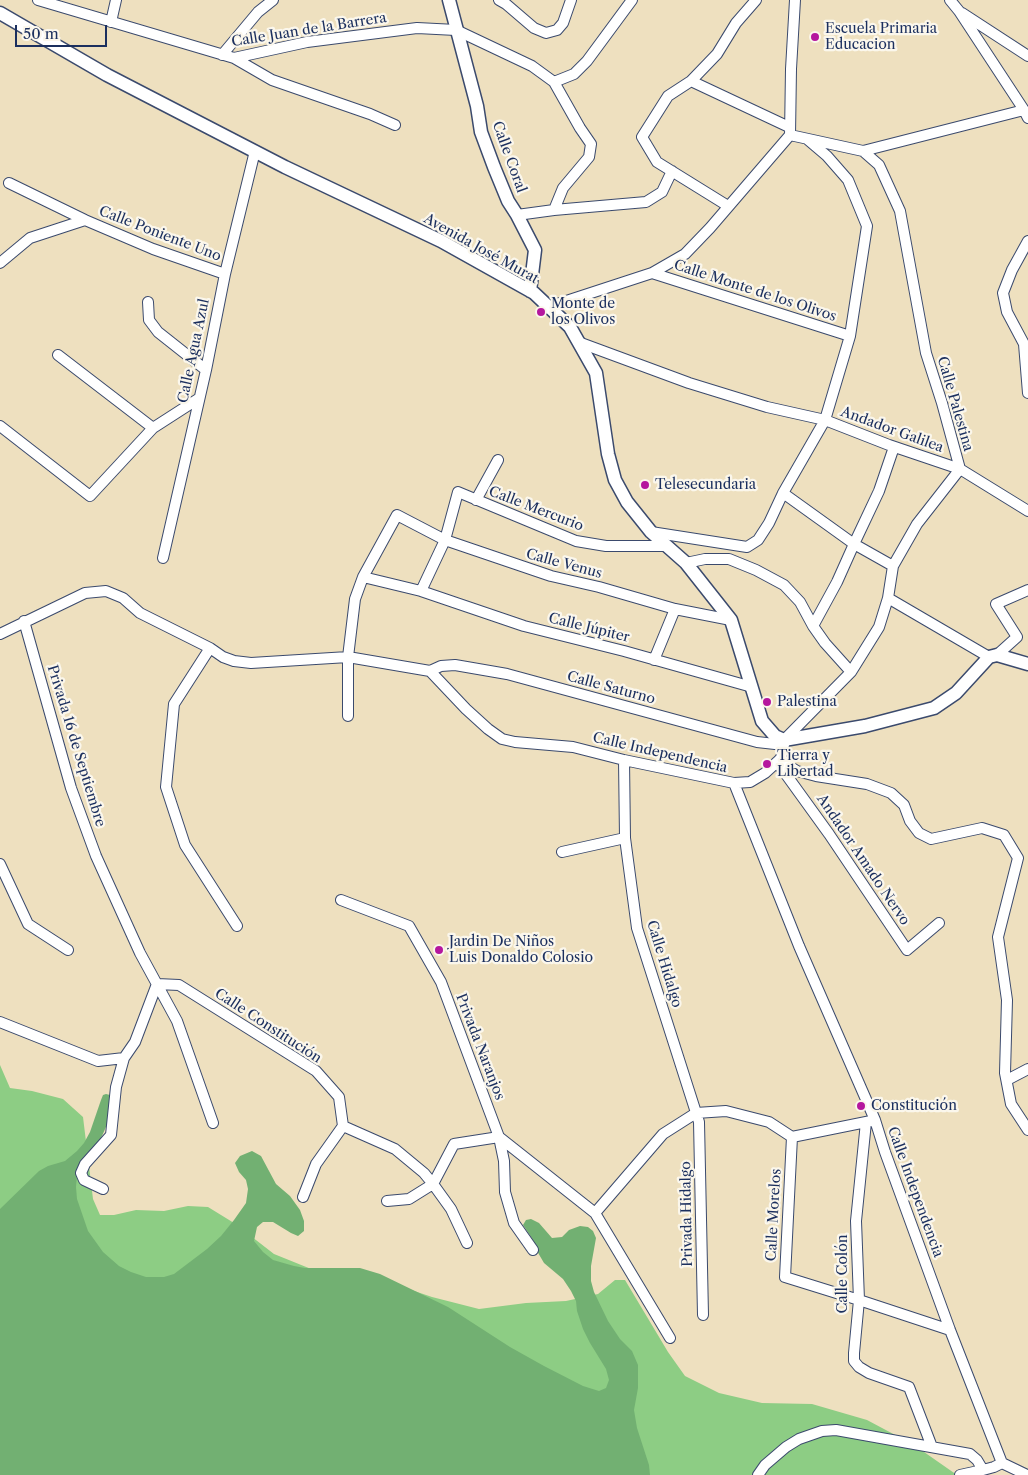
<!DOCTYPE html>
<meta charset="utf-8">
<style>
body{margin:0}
#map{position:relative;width:1028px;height:1475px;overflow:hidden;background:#eee0bf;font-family:"Libre Caslon Text",serif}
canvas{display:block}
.scale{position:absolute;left:15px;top:25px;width:92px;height:22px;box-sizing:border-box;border:2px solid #1b2f5e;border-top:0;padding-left:6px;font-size:15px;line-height:18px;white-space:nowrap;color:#1b2f5e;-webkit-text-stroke:4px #fbf7ec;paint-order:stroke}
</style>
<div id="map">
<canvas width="1028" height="1475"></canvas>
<div class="scale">50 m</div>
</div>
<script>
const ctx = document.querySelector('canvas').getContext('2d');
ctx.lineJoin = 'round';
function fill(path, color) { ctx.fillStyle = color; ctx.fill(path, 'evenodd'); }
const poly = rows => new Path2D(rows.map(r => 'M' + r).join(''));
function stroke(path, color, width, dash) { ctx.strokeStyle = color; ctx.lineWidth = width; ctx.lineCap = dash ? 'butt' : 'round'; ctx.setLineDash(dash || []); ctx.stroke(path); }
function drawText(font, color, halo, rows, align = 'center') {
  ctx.font = font + ' "Libre Caslon Text",serif'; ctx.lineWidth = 4.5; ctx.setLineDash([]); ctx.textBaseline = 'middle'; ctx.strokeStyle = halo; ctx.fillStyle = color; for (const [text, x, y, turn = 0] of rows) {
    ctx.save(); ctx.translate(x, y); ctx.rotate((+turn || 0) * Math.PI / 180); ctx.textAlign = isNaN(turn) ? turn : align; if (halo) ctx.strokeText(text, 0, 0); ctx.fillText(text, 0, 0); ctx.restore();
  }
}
const green = poly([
 [0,1065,10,1088,32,1091,63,1099,83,1117,93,1199,100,1215,114,1215,136,1210,164,1211,188,1206,208,1207,234,1223,274,1254,326,1275,376,1278,432,1297,479,1309,526,1303,566,1301,598,1294,615,1280,625,1280,668,1352,685,1376,719,1393,762,1403,812,1404,867,1420,914,1445,957,1475,0,1475]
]);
const forest = poly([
 [106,1094,110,1095,112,1101,109,1120,102,1136,77,1176,76,1187,77,1199,88,1231,103,1252,119,1266,131,1272,146,1277,164,1277,174,1274,207,1249,221,1236,234,1220,246,1203,248,1189,246,1180,239,1172,235,1163,240,1156,252,1151,261,1156,276,1184,290,1196,300,1210,304,1221,304,1231,298,1236,291,1233,273,1222,263,1222,257,1227,254,1241,263,1252,273,1260,294,1266,305,1268,360,1268,380,1274,448,1307,510,1347,544,1366,583,1386,599,1391,606,1388,609,1380,606,1369,590,1343,583,1329,577,1311,576,1301,571,1291,563,1279,544,1263,537,1251,533,1240,523,1225,526,1220,531,1219,539,1223,552,1238,562,1237,569,1230,580,1226,588,1227,593,1231,596,1238,591,1266,591,1281,594,1292,608,1321,620,1339,632,1351,638,1365,638,1388,634,1410,637,1428,649,1465,650,1475,0,1475,0,1209,39,1171,48,1166,65,1161,77,1151,84,1143,90,1132,101,1100,103,1095]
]);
const minor = poly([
 [38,0,234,58,307,42,417,28,456,30,532,66,554,82,580,128,591,144,589,157,563,188,554,210],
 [499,0,506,4,534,28,546,33,557,30,563,23,571,0],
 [950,0,959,11,1024,110,1028,118],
 [962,13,1028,56],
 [111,22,116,0],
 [222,55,258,12,273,0],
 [234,58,272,80,370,114,395,125],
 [691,81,789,127],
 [554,82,574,74,587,61,632,0],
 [790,135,863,151,1024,110],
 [9,183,85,220,153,249,225,274],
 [728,206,657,162,642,137,668,96,691,81,717,54,736,23,756,0],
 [517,215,554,210,646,202,662,192,672,171],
 [1028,241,1012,270,1003,293,1007,312,1024,344,1028,393],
 [0,263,30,238,85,220],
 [652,273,850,336],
 [148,302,149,320,158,332,206,370],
 [548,307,652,273,685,254,710,228,790,135,791,69,795,0],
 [578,342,689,383,767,407,825,420,889,445,960,469,1028,511],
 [58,355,153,428],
 [0,426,90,496,153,428,198,399],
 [783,493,854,544,893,566],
 [476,500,498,460],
 [651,532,747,547,758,540,769,523,783,493,825,420,850,336,867,226,848,180,827,156,807,139],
 [163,558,206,370,225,274,255,151],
 [686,563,705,559,729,559,756,570,784,585,800,602,813,626,825,643,851,672],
 [363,577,421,591,524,626,624,651,752,687],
 [421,591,445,540,458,492,576,541,606,546,666,546],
 [888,598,989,657],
 [24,621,71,788,96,856,140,953,177,1021,213,1123],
 [813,626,837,582,854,544,879,491,894,447],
 [0,634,85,593,106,591,123,598,140,613,210,648,223,657,234,661,251,663,348,657,430,671,466,709,488,729,502,739,515,742,573,747,624,760,734,783,750,782,765,773,777,762,781,758,784,745,784,740,851,672,879,627,888,598,893,566,917,524,960,469,942,403,926,353,900,211,879,165,863,151],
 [1017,637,996,604,1028,590],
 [210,648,174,704,166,787,185,845,237,926],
 [997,655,1017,637],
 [654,660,675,609],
 [430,671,441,666,455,665,507,674,757,742,784,745],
 [348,716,348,657,355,599,363,577,397,515,445,540,551,576,599,587,675,609,731,620],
 [781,758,789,766,797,771,816,776,867,784,891,793,904,805,910,821,919,833,931,839,982,828,1004,835,1018,858,998,937,1007,1000,1005,1073,1011,1104,1028,1130],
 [624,760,625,838,637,928,699,1122,703,1315],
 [777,762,829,834,907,950,939,923],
 [734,783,799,946,875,1120,885,1152,950,1330,1002,1463,1027,1475],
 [562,852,625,838],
 [0,864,28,924,68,950],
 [341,900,409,926,441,982,499,1137,504,1161,505,1192,514,1223,533,1250],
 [0,1022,98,1061,124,1058,135,1042,157,984,179,985,316,1071,339,1097,343,1126,395,1149,424,1173,433,1184,454,1144,499,1137,595,1213,670,1338],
 [1007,1080,1028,1069],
 [866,1122,856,1221,859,1300,854,1353,854,1361,859,1367,869,1373,909,1387,932,1447],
 [792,1137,785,1277,859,1300,950,1330],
 [103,1189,84,1180,81,1173,85,1164,111,1135,116,1087,124,1058],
 [303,1197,316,1164,343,1126],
 [387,1201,409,1199,433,1184,451,1209,467,1243],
 [595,1213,663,1134,696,1113,726,1111,769,1122,792,1137,871,1121],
 [758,1475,765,1465,786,1447,799,1439,822,1431,836,1430,970,1454,977,1460,983,1470],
 [960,1475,983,1470,994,1467,1002,1463]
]);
const tertiary = poly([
 [449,0,477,106,481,132,494,167,508,201,517,215,535,250,530,291],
 [0,13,107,75,285,167,441,241,534,293,570,327,596,373,608,454,615,480,627,502,651,532,686,563,731,620,762,721,775,736,784,740,865,726,934,708,956,693,989,657,997,655,1028,664]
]);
const markers = [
 [815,37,5,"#b5179e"],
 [541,312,5,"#b5179e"],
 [645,485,5,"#b5179e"],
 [767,702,5,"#b5179e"],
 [767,764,5,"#b5179e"],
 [439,950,5,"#b5179e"],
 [861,1106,5,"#b5179e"]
];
const poiNames = [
 ["Escuela Primaria",825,29],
 ["Educacion",825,45],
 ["Monte de",551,304],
 ["los Olivos",551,320],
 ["Telesecundaria",655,485],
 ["Palestina",777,702],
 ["Tierra y",777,756],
 ["Libertad",777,772],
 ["Jardin De Niños",449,942],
 ["Luis Donaldo Colosio",449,958],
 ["Constitución",871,1106]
];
const streetNames = [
 ["Calle Juan de la Barrera",309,30,-9],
 ["Calle Coral",509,157,70],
 ["Calle Poniente Uno",160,234,21],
 ["Avenida José Murat",481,249,29],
 ["Calle Monte de los Olivos",755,291,18],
 ["Calle Agua Azul",194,351,-78],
 ["Calle Palestina",955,404,74],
 ["Andador Galilea",892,430,20],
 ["Calle Mercurio",536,509,21],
 ["Calle Venus",564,564,15],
 ["Calle Júpiter",589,628,14],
 ["Calle Saturno",611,688,15],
 ["Privada 16 de Septiembre",76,746,73],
 ["Calle Independencia",660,753,13],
 ["Andador Amado Nervo",863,860,56],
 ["Calle Hidalgo",664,964,73],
 ["Calle Constitución",268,1026,33],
 ["Privada Naranjos",480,1047,69],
 ["Calle Independencia",915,1192,70],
 ["Privada Hidalgo",687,1214,-91],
 ["Calle Morelos",774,1215,-87],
 ["Calle Colón",843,1274,-90]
];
fill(green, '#8dcd84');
fill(forest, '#72b072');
stroke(minor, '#3b4a6d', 12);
stroke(tertiary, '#3b4a6d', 15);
stroke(minor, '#fff', 10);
stroke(tertiary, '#fff', 12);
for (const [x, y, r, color] of markers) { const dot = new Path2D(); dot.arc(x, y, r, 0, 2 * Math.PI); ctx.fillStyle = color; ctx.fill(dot); stroke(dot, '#fbf7ec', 2); }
drawText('14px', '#1b2f5e', '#fbf7ec', poiNames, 'left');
drawText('14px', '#1b2f5e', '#fbf7ec', streetNames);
</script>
